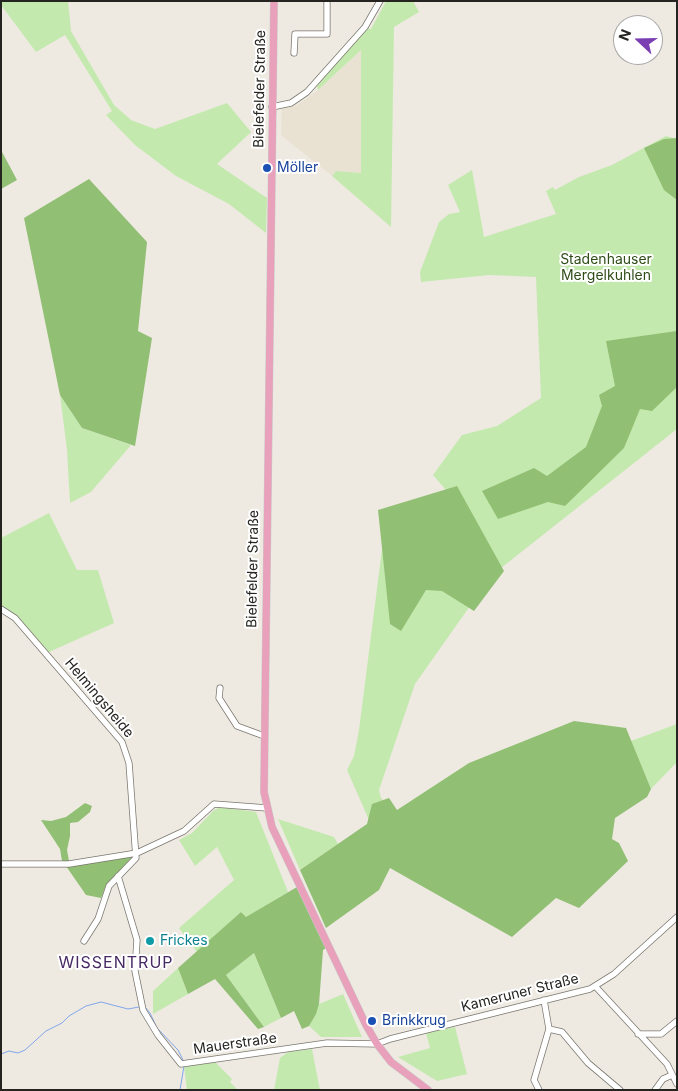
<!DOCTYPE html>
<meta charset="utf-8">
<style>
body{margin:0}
#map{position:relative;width:678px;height:1091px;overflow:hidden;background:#eeeae2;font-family:Inter,sans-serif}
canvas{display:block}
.frame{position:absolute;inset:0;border:2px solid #252421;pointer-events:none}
.north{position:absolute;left:613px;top:15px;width:50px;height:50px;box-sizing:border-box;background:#fff;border:1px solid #a8a7a6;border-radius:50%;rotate:291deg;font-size:14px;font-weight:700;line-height:20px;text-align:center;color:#252421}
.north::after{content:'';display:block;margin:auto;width:18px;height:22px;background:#7b3eb3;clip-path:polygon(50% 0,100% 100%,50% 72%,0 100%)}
</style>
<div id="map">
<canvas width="678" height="1091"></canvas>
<div class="frame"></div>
<div class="north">N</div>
</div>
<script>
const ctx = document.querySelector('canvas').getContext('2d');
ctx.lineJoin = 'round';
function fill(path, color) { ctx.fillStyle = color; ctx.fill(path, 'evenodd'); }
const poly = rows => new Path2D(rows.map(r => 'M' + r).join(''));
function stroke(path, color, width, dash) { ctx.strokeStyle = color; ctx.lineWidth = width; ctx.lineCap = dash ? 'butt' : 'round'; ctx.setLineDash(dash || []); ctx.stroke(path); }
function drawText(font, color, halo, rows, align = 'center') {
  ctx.font = font + ' Inter,sans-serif'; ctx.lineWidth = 4; ctx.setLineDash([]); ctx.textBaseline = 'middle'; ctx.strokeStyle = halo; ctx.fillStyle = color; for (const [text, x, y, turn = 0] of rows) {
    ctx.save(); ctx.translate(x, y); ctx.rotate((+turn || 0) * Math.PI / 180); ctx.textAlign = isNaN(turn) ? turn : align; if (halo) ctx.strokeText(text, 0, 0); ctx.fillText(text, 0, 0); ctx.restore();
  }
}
const built = poly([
 [361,50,361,173,336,171,332,176,281,135,282,107,296,106,318,90]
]);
const green = poly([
 [1,1,68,1,71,31,114,105,131,120,155,129,227,103,251,132,217,164,267,198,266,233,229,204,176,176,135,145,106,115,112,111,65,35,36,52,1,5],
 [386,1,413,1,419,12,394,27,391,227,332,176,336,171,361,173,361,50,318,90,317,86,366,28,371,29],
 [666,136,677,139,677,429,496,572,482,589,415,684,379,790,381,798,392,809,369,820,347,770,354,756,359,730,387,510,446,490,433,475,462,435,497,426,541,398,536,277,489,275,421,282,420,272,439,222,449,214,460,212,448,185,472,170,484,237,556,214,546,191,553,187,555,190,579,177,612,165],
 [60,395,82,428,131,445,91,492,70,503,67,450],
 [49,513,77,570,98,570,114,623,49,652,15,618,1,608,1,538],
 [677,724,677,762,651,789,631,741],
 [221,807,256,812,288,892,246,918,241,912,197,952,179,928,234,880,217,847,195,866,179,840,192,833,214,810],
 [278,819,334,837,338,844,300,870],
 [254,953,281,1018,264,1027,226,975],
 [178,968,188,994,153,1014,153,991],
 [343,994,362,1037,321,1037,309,1026,319,1004],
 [455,1027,467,1074,437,1081,398,1057,430,1048,426,1033],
 [312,1049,320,1090,274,1090,280,1058,288,1052],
 [215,1062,232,1079,230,1082,238,1090,187,1090,184,1067]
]);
const forest = poly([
 [677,138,677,200,664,190,644,148,664,139],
 [1,150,17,180,1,189],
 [89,179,147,242,138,331,152,338,135,446,82,428,60,395,24,218],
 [677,331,677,387,652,411,640,409,624,448,565,506,548,502,498,519,482,491,534,468,547,476,586,447,602,406,599,395,615,386,606,341],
 [457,486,504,571,474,611,442,591,426,590,401,631,390,624,378,510],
 [574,721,626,728,651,789,647,797,615,818,612,839,619,843,628,861,579,908,556,898,512,937,390,868,379,890,326,928,300,870,367,824,372,804,389,798,397,810,469,763],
 [85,803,92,806,90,812,78,822,70,823,70,836,67,850,69,861,62,861,60,849,41,820,51,821,66,817],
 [134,855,106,885,101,898,86,895,66,866],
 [297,887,326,948,323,950,319,1004,316,1014,309,1026,302,1029,294,1011,281,1018,254,953,226,975,264,1027,258,1029,215,979,188,994,178,968,241,912,246,917]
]);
const stream = poly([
 [145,1007,150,1013,157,1028,178,1050,184,1062],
 [1,1054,9,1051,18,1053,25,1050,46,1031,62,1023,69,1016,86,1006,101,1002,128,1009,139,1007],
 [180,1090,184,1066]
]);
const minor = poly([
 [294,53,295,34,327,34,327,1],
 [272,107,291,103,307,92,365,27,380,1],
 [1,609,15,618,122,742,129,763,136,858,109,886,98,919,84,941],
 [220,688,219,698,237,726,264,736],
 [1,864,69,864,137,853,184,831,214,804,267,808],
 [118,876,137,940,135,971,143,1010,158,1035,181,1064,327,1043,377,1044,390,1039,590,989,614,974,677,917],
 [595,986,667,1064,677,1084],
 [549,1029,562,1032,588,1063,620,1090],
 [638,1034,661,1034,677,1021],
 [539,1090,534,1080,549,1029,544,1000],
 [655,1090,663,1079,672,1075]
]);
const major = poly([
 [274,1,264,792,272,827,366,1025,377,1044,391,1062,428,1090]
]);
const markers = [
 [267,168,5,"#1a4fb4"],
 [150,941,5,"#0f9aa8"],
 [372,1021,5,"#1a4fb4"]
];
const streetNames = [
 ["Bielefelder Straße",260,89,-89],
 ["Bielefelder Straße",253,569,-89],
 ["Helmingsheide",99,698,50],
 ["Kameruner Straße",520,993,-14],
 ["Mauerstraße",235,1044,-8]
];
const transitNames = [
 ["Möller",277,168],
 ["Brinkkrug",382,1021]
];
const parkNames = [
 ["Stadenhauser",606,260],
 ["Mergelkuhlen",606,276]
];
const cultureNames = [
 ["Frickes",160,941]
];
const quarterNames = [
 ["WISSENTRUP",116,963]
];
fill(built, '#e9e2d2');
fill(green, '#c4e9ae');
fill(forest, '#91bf73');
stroke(stream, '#80a5ed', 1);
stroke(minor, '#7a776f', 7);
stroke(major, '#cbcaca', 8);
stroke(minor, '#fff', 5.5);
stroke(major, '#e8a0bb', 7);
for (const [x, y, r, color] of markers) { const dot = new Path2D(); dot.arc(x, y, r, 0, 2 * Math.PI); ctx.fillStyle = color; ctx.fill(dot); stroke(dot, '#fff', 2); }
drawText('14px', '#252421', '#fff', streetNames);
drawText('14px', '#164399', '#fff', transitNames, 'left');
drawText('14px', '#2f4d18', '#fff', parkNames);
drawText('14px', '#0d838f', '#fff', cultureNames, 'left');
ctx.letterSpacing = '1px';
drawText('16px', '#472a64', '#fff', quarterNames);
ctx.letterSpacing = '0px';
</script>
